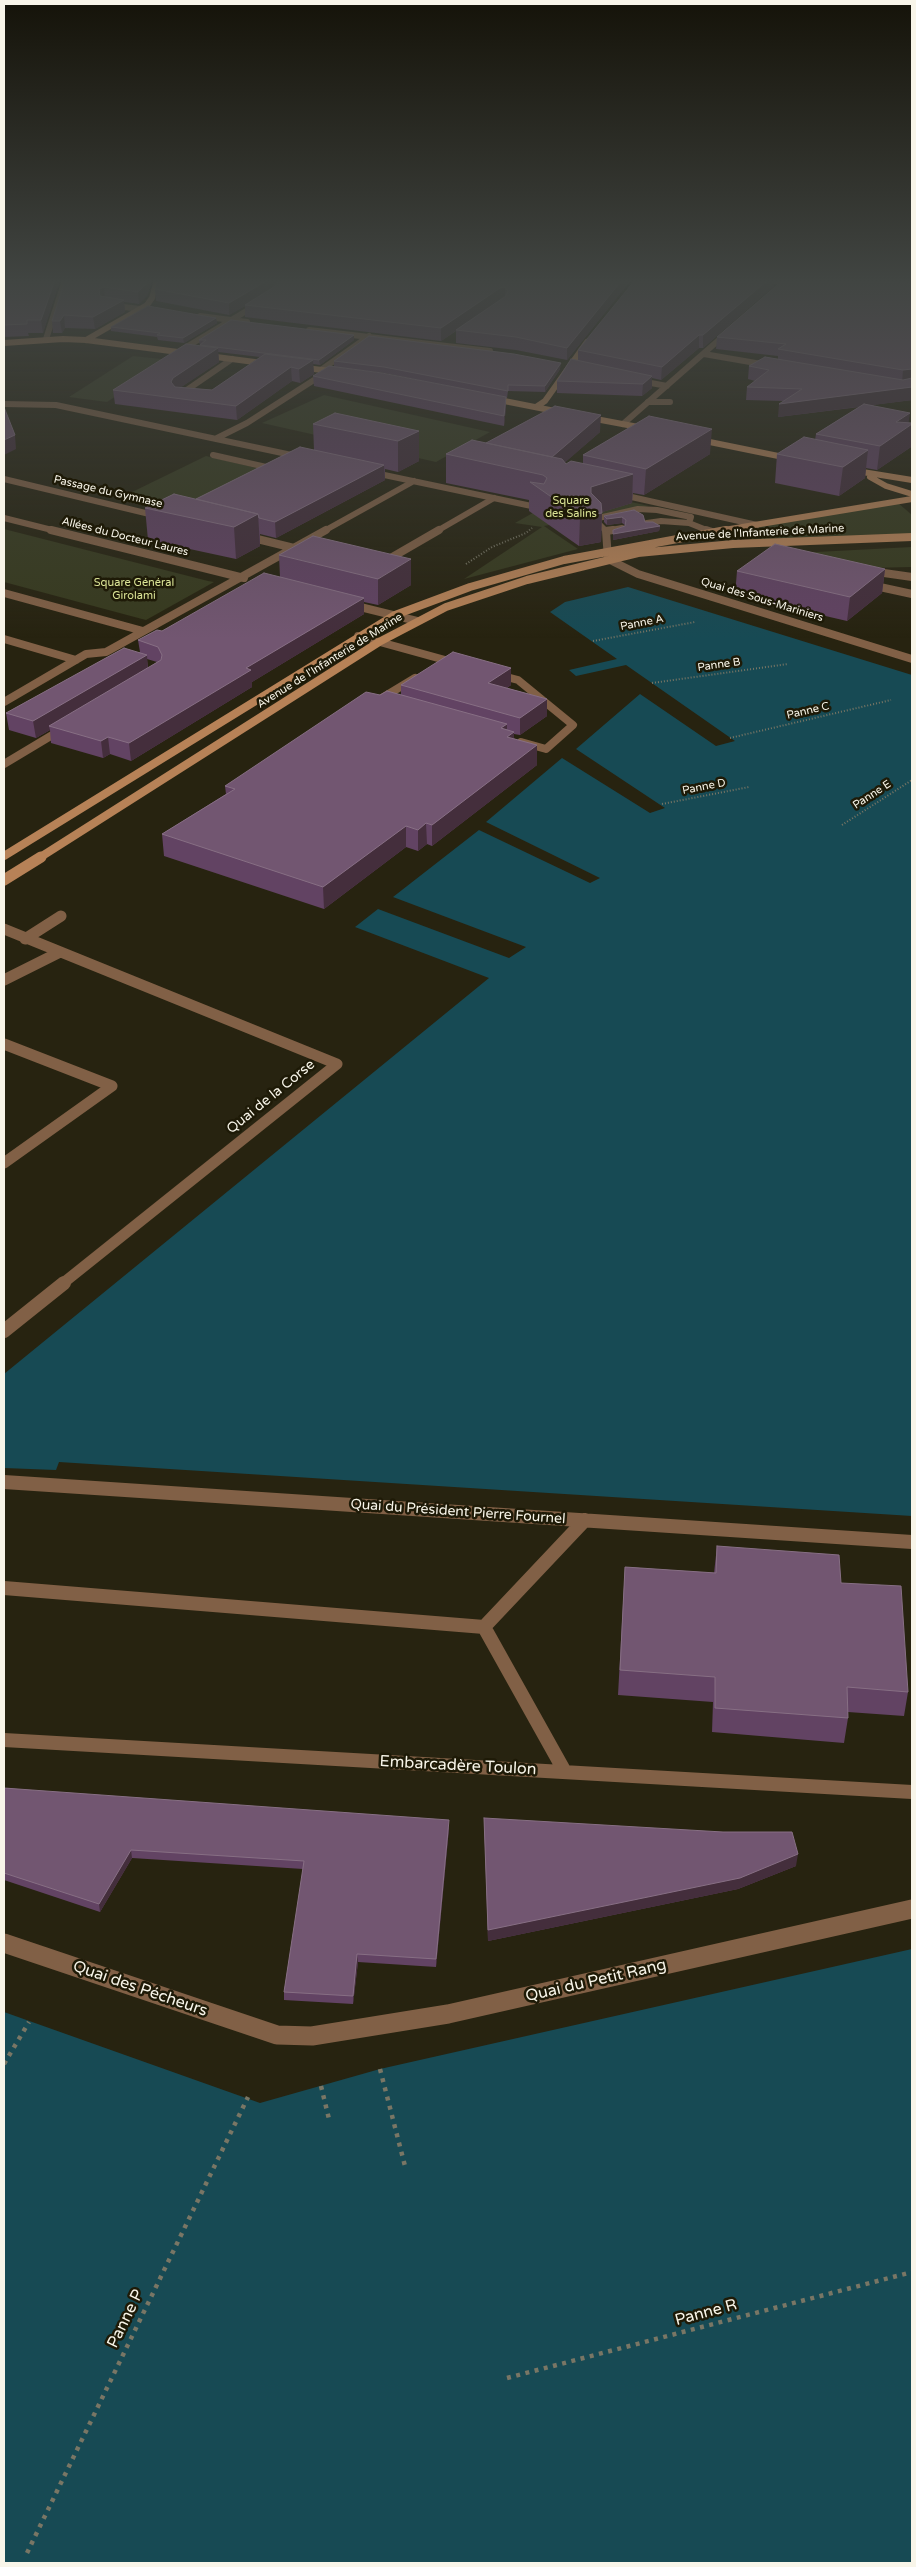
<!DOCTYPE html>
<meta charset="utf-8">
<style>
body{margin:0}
#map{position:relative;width:916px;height:2567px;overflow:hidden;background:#272310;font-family:"Varela Round",sans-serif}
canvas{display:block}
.frame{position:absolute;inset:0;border:5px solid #f8f5e9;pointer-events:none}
</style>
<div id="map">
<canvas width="916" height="2567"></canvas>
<div class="frame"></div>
</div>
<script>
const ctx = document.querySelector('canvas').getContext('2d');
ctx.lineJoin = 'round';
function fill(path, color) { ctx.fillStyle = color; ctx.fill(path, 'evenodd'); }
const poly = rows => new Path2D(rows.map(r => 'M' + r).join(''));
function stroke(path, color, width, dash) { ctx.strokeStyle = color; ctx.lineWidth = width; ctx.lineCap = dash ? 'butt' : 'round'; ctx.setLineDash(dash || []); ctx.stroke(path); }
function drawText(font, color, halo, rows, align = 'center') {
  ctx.font = font + ' "Varela Round",sans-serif'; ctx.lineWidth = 5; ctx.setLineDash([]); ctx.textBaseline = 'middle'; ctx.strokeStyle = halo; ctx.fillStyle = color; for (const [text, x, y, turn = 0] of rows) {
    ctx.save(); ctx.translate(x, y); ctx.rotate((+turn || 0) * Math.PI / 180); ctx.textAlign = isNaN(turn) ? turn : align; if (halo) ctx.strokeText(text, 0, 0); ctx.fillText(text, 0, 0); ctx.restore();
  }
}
const green = poly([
 [133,356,171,360,107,402,69,397],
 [324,395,490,432,436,462,262,423],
 [206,456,265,470,185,510,126,495],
 [591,493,649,506,544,526,578,549,464,579,542,527,515,523,547,505],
 [897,502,912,515,912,537,753,542,731,529],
 [4,529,208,581,214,582,146,620,142,619,4,582],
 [912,547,912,567,867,568,797,553]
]);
const water = poly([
 [628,587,912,675,912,1516,59,1462,56,1470,4,1468,4,1374,489,978,355,927,378,909,509,958,526,947,393,897,479,830,590,883,600,878,486,822,562,758,650,813,665,808,576,749,640,694,716,746,735,741,626,665,576,676,569,670,617,659,550,612,565,602],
 [912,1949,912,2563,4,2563,4,2012,260,2103,380,2069]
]);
const pathFar1 = poly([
 [466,564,492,547,526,533,532,528],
 [593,641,695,622],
 [652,683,788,664],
 [730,738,891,700],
 [662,804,749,787],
 [842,825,912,780]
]);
const path = poly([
 [4,2064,29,2022],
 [380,2069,406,2170],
 [321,2086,329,2119],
 [507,2378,912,2272],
 [27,2553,248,2097]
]);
const laneFar4 = poly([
 [108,305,140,309],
 [178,396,232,359],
 [648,402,670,402],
 [213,455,275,469],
 [618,494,757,525],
 [647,523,661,521,689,523,709,531],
 [437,531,494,498],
 [606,531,594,519,638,509,657,510,691,517,689,523],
 [606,531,622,528]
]);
const laneFar3 = poly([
 [706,530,712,532],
 [608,559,606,531,613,530],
 [382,563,439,530],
 [866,584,912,594],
 [358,636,456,663],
 [495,674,518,680,573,725,546,749,521,742],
 [377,701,415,678]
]);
const laneFar2 = poly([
 [4,929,337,1064,62,1284],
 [25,939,61,916],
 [4,980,60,952],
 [4,1044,112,1086,4,1163]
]);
const laneFar1 = poly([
 [4,1331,64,1283],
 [4,1482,912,1542],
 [4,1588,484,1627,565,1772],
 [484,1627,585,1520],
 [4,1740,912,1792]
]);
const lane = poly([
 [4,1943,277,2035,312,2036,448,2014,912,1909]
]);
const streetFar1 = poly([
 [762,280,797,283],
 [200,316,247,322],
 [309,330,490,351],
 [46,339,65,280],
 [178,352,258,304],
 [704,354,773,366],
 [321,370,369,336],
 [635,380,667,386],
 [4,404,56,405,301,457],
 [623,424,728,332],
 [217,438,247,423,328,371],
 [370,472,541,508],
 [4,479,162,517],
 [4,518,56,531],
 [324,531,414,481]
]);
const street = poly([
 [51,530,244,578],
 [245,536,294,548],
 [608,559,638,574,912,659],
 [870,571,912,577],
 [4,593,143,631],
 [348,604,417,621],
 [4,639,76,660],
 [4,702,86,654,106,652,326,530],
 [4,764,64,728]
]);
const secondaryFar2 = poly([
 [86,340,147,305,152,298,157,280],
 [4,343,63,339,86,340,270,364],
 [297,367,339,372],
 [489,398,565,413],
 [536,407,545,401,587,342],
 [585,417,649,429],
 [695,439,793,459],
 [850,470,912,480],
 [870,477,886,486,912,494],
 [718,531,912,499]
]);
const secondaryFar1 = poly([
 [4,856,395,615,470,587,564,560,726,530],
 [39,858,379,642,446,607,527,580,638,553,733,544,912,537]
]);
const secondary = poly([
 [4,880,41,857]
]);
const wall = poly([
 [4,280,60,280,43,333,28,333,29,336,4,337],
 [65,280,152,280,147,296,139,304,124,302,125,312,95,329,65,328,62,333,53,333,52,321],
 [158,280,631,280,567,360,516,350,456,343,456,331,441,341,245,317,245,306,229,315,156,301,155,289],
 [783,280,912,280,912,400,872,405,908,423,911,447,877,470,866,468,865,478,839,496,775,483,777,454,815,440,816,434,859,407,778,417,783,401,746,400,747,387,755,381,748,379,749,366,778,359,778,356,716,349,717,337],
 [774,286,703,348,699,348,661,380,652,378,652,388,642,396,557,393,557,381,578,361,578,350],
 [216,318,217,323,184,343,158,340,157,337,111,331,111,327],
 [199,340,354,340,320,365,313,364,314,374,300,383,292,381,237,420,115,404,113,390,200,346],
 [218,352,260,357,212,390,181,387,219,362],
 [334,361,560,369,545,392,508,391,507,398,384,373,334,367],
 [313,376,506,397,506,407,504,426,314,386],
 [313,424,419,431,419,461,398,472,385,469,385,480,276,538,260,534,260,546,236,559,148,540,145,508,196,499,314,450],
 [600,432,565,462,566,464,583,464,583,455,710,454,644,495,633,493,632,503,602,512,601,542,579,546,529,511,529,500,446,483,446,454,486,443],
 [634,510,645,522,660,526,659,531,613,540,613,530,625,526,625,525,622,523,607,525,604,522,604,516],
 [279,555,411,585,378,605,364,602,364,614,252,682,252,687,131,761,110,754,103,758,51,743,50,730,36,738,9,730,6,713,140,652,138,640,162,631,280,577],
 [147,659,157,662,148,668],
 [885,569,882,593,847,621,735,595,737,571],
 [511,668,511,685,507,688,547,699,547,716,520,735,514,734,514,738,537,765,432,846,427,844,418,851,406,847,324,909,164,856,162,834,226,794,225,786,380,695,401,695,401,685],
 [717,1546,841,1583,908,1692,904,1716,848,1712,848,1718,844,1743,712,1732,713,1702,618,1695,625,1567,714,1573],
 [4,1788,449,1828,436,1967,358,1962,353,2004,284,2000,284,1992,303,1869,132,1858,100,1912,4,1880],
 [484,1818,796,1866,738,1889,488,1941]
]);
const shadedWall = poly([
 [55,280,60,280,43,333,41,320],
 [148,280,152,280,147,296,139,304,138,292],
 [268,280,275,280,275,288,245,305,245,306,229,315,229,303],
 [622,280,631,280,567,360,567,348],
 [768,280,774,280,774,286,703,348,703,335],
 [104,287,105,299,100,301,99,289],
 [505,287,505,299,500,300,441,341,441,328,500,288],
 [124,300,125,312,95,329,93,317],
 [64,315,65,328,62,333,60,321],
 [216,318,217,323,184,343,183,338],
 [354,335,354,340,320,365,319,360],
 [699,335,699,348,661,380,662,367],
 [218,348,219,362,174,392,171,382,173,378],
 [313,360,314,374,300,383,299,369],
 [561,363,560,369,545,392,545,386],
 [291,367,292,381,237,420,236,406],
 [912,369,912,381,902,383,903,370],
 [652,376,652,388,642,396,643,384],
 [912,387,912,400,778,417,779,404],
 [506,397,506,407,504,426,504,416],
 [910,413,908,427,912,424,912,433,911,447,877,470,880,446,896,422],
 [601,415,600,432,553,473,552,457],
 [712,429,710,454,644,495,646,469],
 [419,431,419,461,398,472,398,441],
 [15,435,16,449,4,455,4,440],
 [868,450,865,478,839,496,843,467],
 [384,465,385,480,276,538,275,522],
 [633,474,632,503,596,514,602,513,601,542,579,546,580,517,591,487],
 [258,514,260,546,236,559,234,527],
 [622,517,622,523,607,525,607,519],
 [660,526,659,531,613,540,613,534],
 [411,559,411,585,378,605,378,579],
 [885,569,882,593,847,621,850,597],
 [364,598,364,614,252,682,252,687,131,761,129,743,246,668],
 [147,655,148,672,49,726,50,730,36,738,33,721],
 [511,668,511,685,488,700,488,683],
 [547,699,547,716,520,735,520,718],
 [507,724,507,744,501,728],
 [514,732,514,752,507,737],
 [108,737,110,754,103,758,101,741],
 [537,745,537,765,432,846,432,825],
 [426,823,427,844,418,851,418,830],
 [406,826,406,847,324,909,323,887],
 [449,1820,449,1828,436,1967,436,1959],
 [131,1850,132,1858,100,1912,99,1904],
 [798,1854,796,1866,738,1889,488,1941,488,1930],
 [357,1954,358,1962,353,2004,353,1996]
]);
const building = poly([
 [4,280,55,280,41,320,27,320,27,324,4,325,4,280],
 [65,280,148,280,146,284,138,292,104,287,99,289,100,296,124,300,93,317,64,315,60,321,52,321,65,280],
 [158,280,268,280,229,303,155,289,158,280],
 [279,280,622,280,567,348,516,337,456,330,506,296,508,291,505,287,500,288,441,328,245,305,277,285,279,280],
 [635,280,768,280,703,335,699,335,662,367,578,350,635,280],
 [783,280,855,280,912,284,912,369,903,370,778,349,786,344,717,337,783,280],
 [148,306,216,318,183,338,157,335,160,333,111,327,148,306],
 [231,320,354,335,319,360,200,345,206,340,199,340,231,320],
 [369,336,514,354,561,363,545,386,508,385,508,391,384,367,334,361,369,336],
 [186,344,218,348,173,378,171,382,175,387,212,390,265,354,313,360,299,369,291,367,236,406,113,390,186,344],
 [765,357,903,380,912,378,912,387,779,404,802,389,747,387,769,370,749,366,765,357],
 [571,359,652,376,643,384,557,381,571,359],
 [329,366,382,373,506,397,504,416,313,376,329,366],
 [864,404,910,413,896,422,912,423,912,424,880,446,816,434,864,404],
 [555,406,601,415,552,457,486,443,555,406],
 [4,407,15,435,4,440,4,407],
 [335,413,419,431,398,441,313,424,335,413],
 [649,416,712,429,646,469,583,455,649,416],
 [804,437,868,450,843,467,777,454,804,437],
 [472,440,562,459,566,464,571,461,633,474,591,487,591,493,601,503,602,513,580,517,530,482,544,484,547,478,543,475,446,454,472,440],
 [300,447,384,465,275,522,259,518,258,514,196,499,300,447],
 [174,494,258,514,234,527,145,508,174,494],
 [634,510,643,515,645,522,653,522,660,526,613,534,613,530,625,526,626,520,622,517,607,519,604,516,634,510],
 [313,536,411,559,378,579,279,555,313,536],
 [775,544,885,569,850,597,737,571,775,544],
 [264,573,364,598,246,668,251,670,129,743,108,737,101,741,49,726,161,660,162,655,158,647,138,640,157,630,162,631,264,573],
 [124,648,147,655,33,721,6,713,124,648],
 [453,652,511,668,488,683,547,699,520,718,401,685,453,652],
 [387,691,507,724,501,728,514,732,507,737,537,745,432,825,426,823,418,830,406,826,323,887,162,834,235,789,225,786,366,692,380,695,387,691],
 [717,1546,839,1555,841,1583,901,1586,908,1692,847,1687,848,1718,715,1708,715,1677,620,1670,625,1567,716,1573,717,1546],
 [4,1788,449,1820,436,1959,357,1954,353,1996,284,1992,304,1861,131,1850,99,1904,4,1873,4,1788],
 [484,1818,723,1832,792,1832,798,1854,740,1878,488,1930,484,1818]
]);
const farStreetnames = [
 ["Passage du Gymnase",108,492,13],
 ["Avenue de l'Infanterie de Marine",760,533,-3],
 ["Allées du Docteur Laures",125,537,14],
 ["Quai des Sous-Mariniers",762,600,17],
 ["Panne A",642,623,-11],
 ["Avenue de l'Infanterie de Marine",330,661,-32],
 ["Panne B",719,665,-8],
 ["Panne C",808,711,-13],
 ["Panne D",704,787,-11],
 ["Panne E",872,795,-33]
];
const farParknames = [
 ["Square",571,501],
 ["des Salins",571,514],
 ["Square Général",134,583],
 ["Girolami",134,596]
];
const streetNames = [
 ["Quai de la Corse",271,1097,-39],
 ["Quai du Président Pierre Fournel",458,1512,4]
];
const nearStreetnames = [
 ["Embarcadère Toulon",458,1766,3],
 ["Quai du Petit Rang",596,1981,-13],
 ["Quai des Pécheurs",140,1989,19],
 ["Panne R",706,2313,-15],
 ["Panne P",126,2319,-64]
];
fill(green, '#373a1e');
fill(water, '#174a54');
stroke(pathFar1, '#797665', 2, [1, 2]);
stroke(path, '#797665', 4.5, [4, 5.5]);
stroke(laneFar4, '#816046', 6);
stroke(laneFar3, '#816046', 8);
stroke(laneFar2, '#816046', 11);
stroke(laneFar1, '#816046', 14);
stroke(lane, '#816046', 19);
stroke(streetFar1, '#816046', 6);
stroke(street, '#816046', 8);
stroke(secondaryFar2, '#b78257', 6);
stroke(secondaryFar1, '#b78257', 8);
stroke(secondary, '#b78257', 11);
fill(wall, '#624363');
fill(shadedWall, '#442e3c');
fill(building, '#725671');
stroke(building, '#876f84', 1);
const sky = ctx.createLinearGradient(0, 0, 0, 639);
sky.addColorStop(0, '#151309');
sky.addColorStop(0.44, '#414542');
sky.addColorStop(1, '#41454200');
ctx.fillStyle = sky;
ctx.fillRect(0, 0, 916, 639);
drawText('11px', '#f8f5e9', '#1e1a07', farStreetnames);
drawText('11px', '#dbe496', '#1e1a07', farParknames);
drawText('14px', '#f8f5e9', '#1e1a07', streetNames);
drawText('16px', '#f8f5e9', '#1e1a07', nearStreetnames);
</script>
